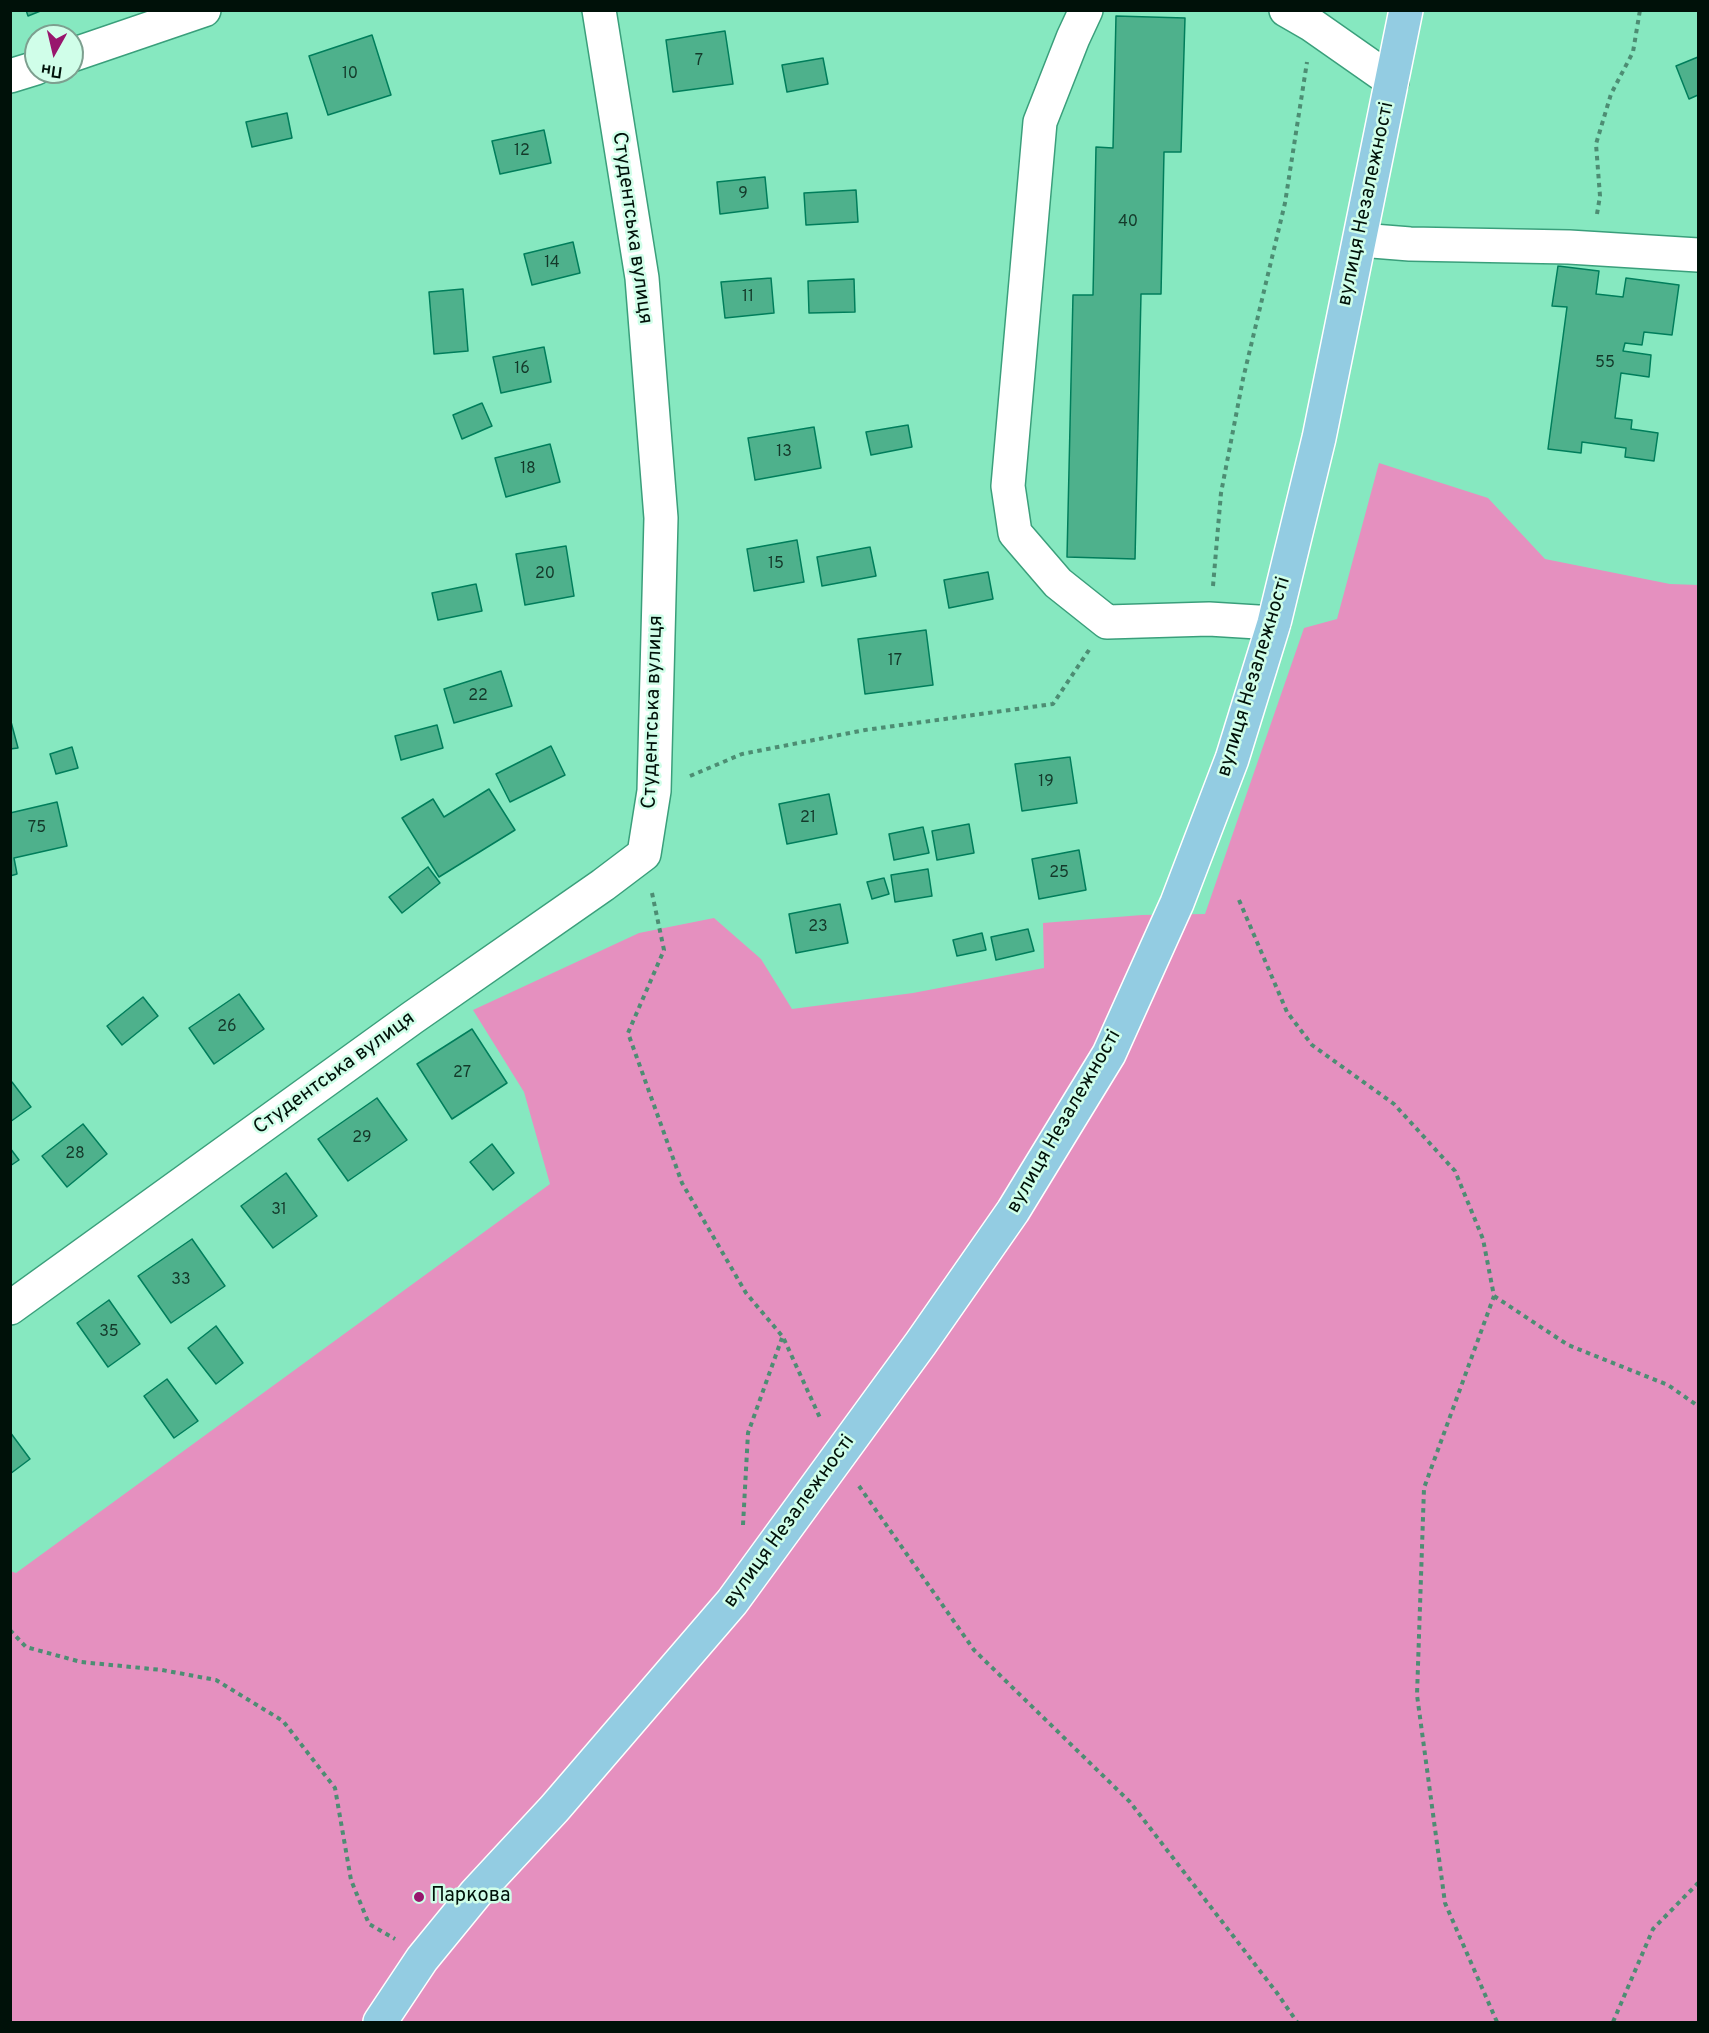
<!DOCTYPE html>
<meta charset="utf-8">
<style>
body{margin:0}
#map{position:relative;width:1709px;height:2033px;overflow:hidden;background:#86e8c0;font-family:Overpass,sans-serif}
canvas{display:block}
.frame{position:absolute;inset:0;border:12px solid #001109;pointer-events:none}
.north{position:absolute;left:24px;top:24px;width:60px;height:60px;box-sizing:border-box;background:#d0fee9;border:2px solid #7d9f8f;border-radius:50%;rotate:188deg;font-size:16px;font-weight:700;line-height:24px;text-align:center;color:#001109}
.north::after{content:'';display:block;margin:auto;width:21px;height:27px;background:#98166d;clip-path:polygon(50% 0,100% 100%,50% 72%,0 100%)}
</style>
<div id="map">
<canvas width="1709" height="2033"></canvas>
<div class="frame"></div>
<div class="north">Пн</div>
</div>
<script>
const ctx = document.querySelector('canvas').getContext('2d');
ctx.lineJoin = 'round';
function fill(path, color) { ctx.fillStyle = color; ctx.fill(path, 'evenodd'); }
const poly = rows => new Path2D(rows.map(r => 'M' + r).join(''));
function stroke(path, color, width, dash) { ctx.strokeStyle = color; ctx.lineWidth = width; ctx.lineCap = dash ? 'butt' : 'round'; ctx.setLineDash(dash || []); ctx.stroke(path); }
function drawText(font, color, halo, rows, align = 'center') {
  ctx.font = font + ' Overpass,sans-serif'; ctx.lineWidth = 5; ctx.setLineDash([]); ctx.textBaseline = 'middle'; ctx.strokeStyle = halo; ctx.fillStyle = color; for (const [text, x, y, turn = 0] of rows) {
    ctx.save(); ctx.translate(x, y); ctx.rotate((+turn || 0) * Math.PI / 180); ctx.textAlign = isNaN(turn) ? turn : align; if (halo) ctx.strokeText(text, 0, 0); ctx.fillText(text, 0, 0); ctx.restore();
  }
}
const green = poly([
 [1379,463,1488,498,1545,559,1670,584,1698,585,1698,2022,11,2022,10,1571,16,1573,550,1184,524,1092,473,1010,639,933,714,918,761,959,792,1009,913,993,1044,968,1043,923,1142,915,1205,914,1304,628,1337,619]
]);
const building = poly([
 [26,10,43,10,28,16,26,10],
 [1116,16,1185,18,1181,152,1164,152,1161,294,1141,294,1135,559,1067,557,1073,295,1093,295,1096,147,1113,148,1116,16],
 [725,31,733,84,673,92,666,40,725,31],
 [372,35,391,95,328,115,309,56,372,35],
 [1698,57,1698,95,1689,99,1676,66,1698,57],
 [823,58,828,84,787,92,782,65,823,58],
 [287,113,292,138,252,147,246,122,287,113],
 [544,130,551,163,500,174,492,141,544,130],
 [765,177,768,208,720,214,717,182,765,177],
 [856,190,858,222,806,225,804,193,856,190],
 [573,242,580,273,532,285,524,254,573,242],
 [1558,266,1599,271,1596,294,1623,297,1626,278,1679,285,1672,335,1644,332,1642,345,1625,343,1623,351,1651,355,1649,377,1621,373,1615,418,1632,420,1631,429,1658,433,1654,461,1625,457,1626,448,1582,442,1581,453,1548,449,1567,307,1552,306,1558,266],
 [771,278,774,313,725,318,721,282,771,278],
 [854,279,855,312,809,313,808,281,854,279],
 [463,289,468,351,434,354,429,292,463,289],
 [544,347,551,382,501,393,493,357,544,347],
 [482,403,492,426,462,439,453,415,482,403],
 [908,425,912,447,871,455,866,432,908,425],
 [814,427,821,468,755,480,748,438,814,427],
 [550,444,560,482,506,497,495,458,550,444],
 [797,540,804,582,754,591,747,549,797,540],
 [566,546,574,596,525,605,516,554,566,546],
 [870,547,876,576,822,586,817,557,870,547],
 [988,572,993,599,949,608,944,580,988,572],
 [476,584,482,611,438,620,432,593,476,584],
 [926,630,933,685,865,694,858,639,926,630],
 [501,671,512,706,454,723,444,689,501,671],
 [10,718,18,748,10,749,10,718],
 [437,725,443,748,401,760,395,736,437,725],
 [551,746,565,775,510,802,496,774,551,746],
 [72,747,78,768,56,774,50,754,72,747],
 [1070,757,1077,803,1022,811,1015,764,1070,757],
 [489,789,515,830,439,877,402,818,433,799,444,817,489,789],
 [829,794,837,834,787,844,779,804,829,794],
 [57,802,67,846,14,858,17,874,10,876,10,813,57,802],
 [969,824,974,853,937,860,932,831,969,824],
 [923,827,929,853,894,860,889,834,923,827],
 [1079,850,1086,890,1039,899,1032,859,1079,850],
 [428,867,440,883,402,913,389,897,428,867],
 [928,869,932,896,895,902,891,875,928,869],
 [884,878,889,894,872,899,867,882,884,878],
 [840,904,848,943,796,953,789,914,840,904],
 [1028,929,1034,951,996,960,991,937,1028,929],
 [982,933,986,950,957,956,953,940,982,933],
 [239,994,264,1029,214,1064,189,1028,239,994],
 [143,997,158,1016,122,1045,107,1026,143,997],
 [472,1029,507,1083,452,1119,417,1064,472,1029],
 [12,1082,31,1107,10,1122,10,1083,12,1082],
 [377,1098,407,1140,348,1181,318,1139,377,1098],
 [83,1124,107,1154,67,1187,42,1156,83,1124],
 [492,1144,514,1173,493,1190,470,1162,492,1144],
 [10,1148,19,1160,10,1166,10,1148],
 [286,1173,317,1216,273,1248,241,1206,286,1173],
 [192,1239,225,1286,171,1323,138,1276,192,1239],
 [109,1300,140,1344,108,1367,77,1323,109,1300],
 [216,1326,243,1363,216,1384,188,1348,216,1326],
 [167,1379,198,1421,174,1438,144,1396,167,1379],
 [10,1432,30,1459,10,1474,10,1432]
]);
const path = poly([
 [1597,214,1600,196,1596,144,1611,94,1633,52,1640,10],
 [1213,586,1221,493,1243,379,1285,203,1307,62],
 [690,776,742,754,865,730,1053,704,1089,650],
 [652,893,664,950,628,1033,682,1183,746,1293,783,1337,821,1420],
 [1239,900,1287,1012,1312,1045,1394,1104,1455,1171,1483,1239,1494,1296,1424,1488,1417,1695,1445,1903,1497,2022],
 [1494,1296,1568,1345,1668,1385,1698,1406],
 [859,1486,974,1650,1130,1802,1277,1993,1297,2022],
 [743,1525,748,1433,782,1338],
 [10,1630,26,1647,81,1662,162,1670,216,1680,283,1721,335,1788,351,1880,369,1924,395,1939],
 [1613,2022,1653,1929,1698,1883]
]);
const minor = poly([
 [1086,10,1073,38,1040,122,1008,486,1015,533,1058,583,1107,622,1209,619,1274,623],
 [1286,10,1312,25,1392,81],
 [72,55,204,10],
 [10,76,36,68],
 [1360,240,1410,244,1569,247,1698,255],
 [10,1308,412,1018,603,885,644,854,654,791,661,518,642,278,599,10]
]);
const major = poly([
 [380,2022,422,1959,476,1893,554,1809,732,1602,921,1343,1013,1211,1109,1054,1177,903,1232,759,1274,623,1319,438,1406,10]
]);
const markers = [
 [419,1897,6,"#98166d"]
];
const numberNames = [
 ["7",699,62],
 ["10",350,75],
 ["12",522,152],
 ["9",743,195],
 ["40",1128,223],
 ["14",552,264],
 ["11",748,298],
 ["55",1605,364],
 ["16",522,370],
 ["13",784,453],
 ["18",528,470],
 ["15",776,565],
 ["20",545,575],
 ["17",895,662],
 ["22",478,697],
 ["19",1046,783],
 ["21",808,819],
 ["75",37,829],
 ["25",1059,874],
 ["23",818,928],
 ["26",227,1028],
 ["27",462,1074],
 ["29",362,1139],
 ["28",75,1155],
 ["31",279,1211],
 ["33",181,1281],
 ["35",109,1333]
];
const streetNames = [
 ["вулиця Незалежності",1367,204,-78],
 ["Студентська вулиця",631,228,82],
 ["вулиця Незалежності",1255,677,-73],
 ["Студентська вулиця",654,712,-88],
 ["Студентська вулиця",335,1074,-36],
 ["вулиця Незалежності",1065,1122,-60],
 ["вулиця Незалежності",790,1522,-54]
];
const poiNames = [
 ["Паркова",431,1897]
];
fill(green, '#e590bf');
fill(building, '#4eb18c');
stroke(building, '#007e5b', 1.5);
stroke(minor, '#3a9f7b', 36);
stroke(major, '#fff', 36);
stroke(path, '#4d8d73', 4, [4.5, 4.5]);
stroke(minor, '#fff', 33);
stroke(major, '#93cce2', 33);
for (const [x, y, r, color] of markers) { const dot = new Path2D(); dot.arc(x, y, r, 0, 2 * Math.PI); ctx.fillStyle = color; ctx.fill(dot); stroke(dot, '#d0fee9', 2); }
drawText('16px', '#14392a', null, numberNames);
drawText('20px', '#001109', '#d0fee9', streetNames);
drawText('20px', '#001109', '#d0fee9', poiNames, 'left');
</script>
